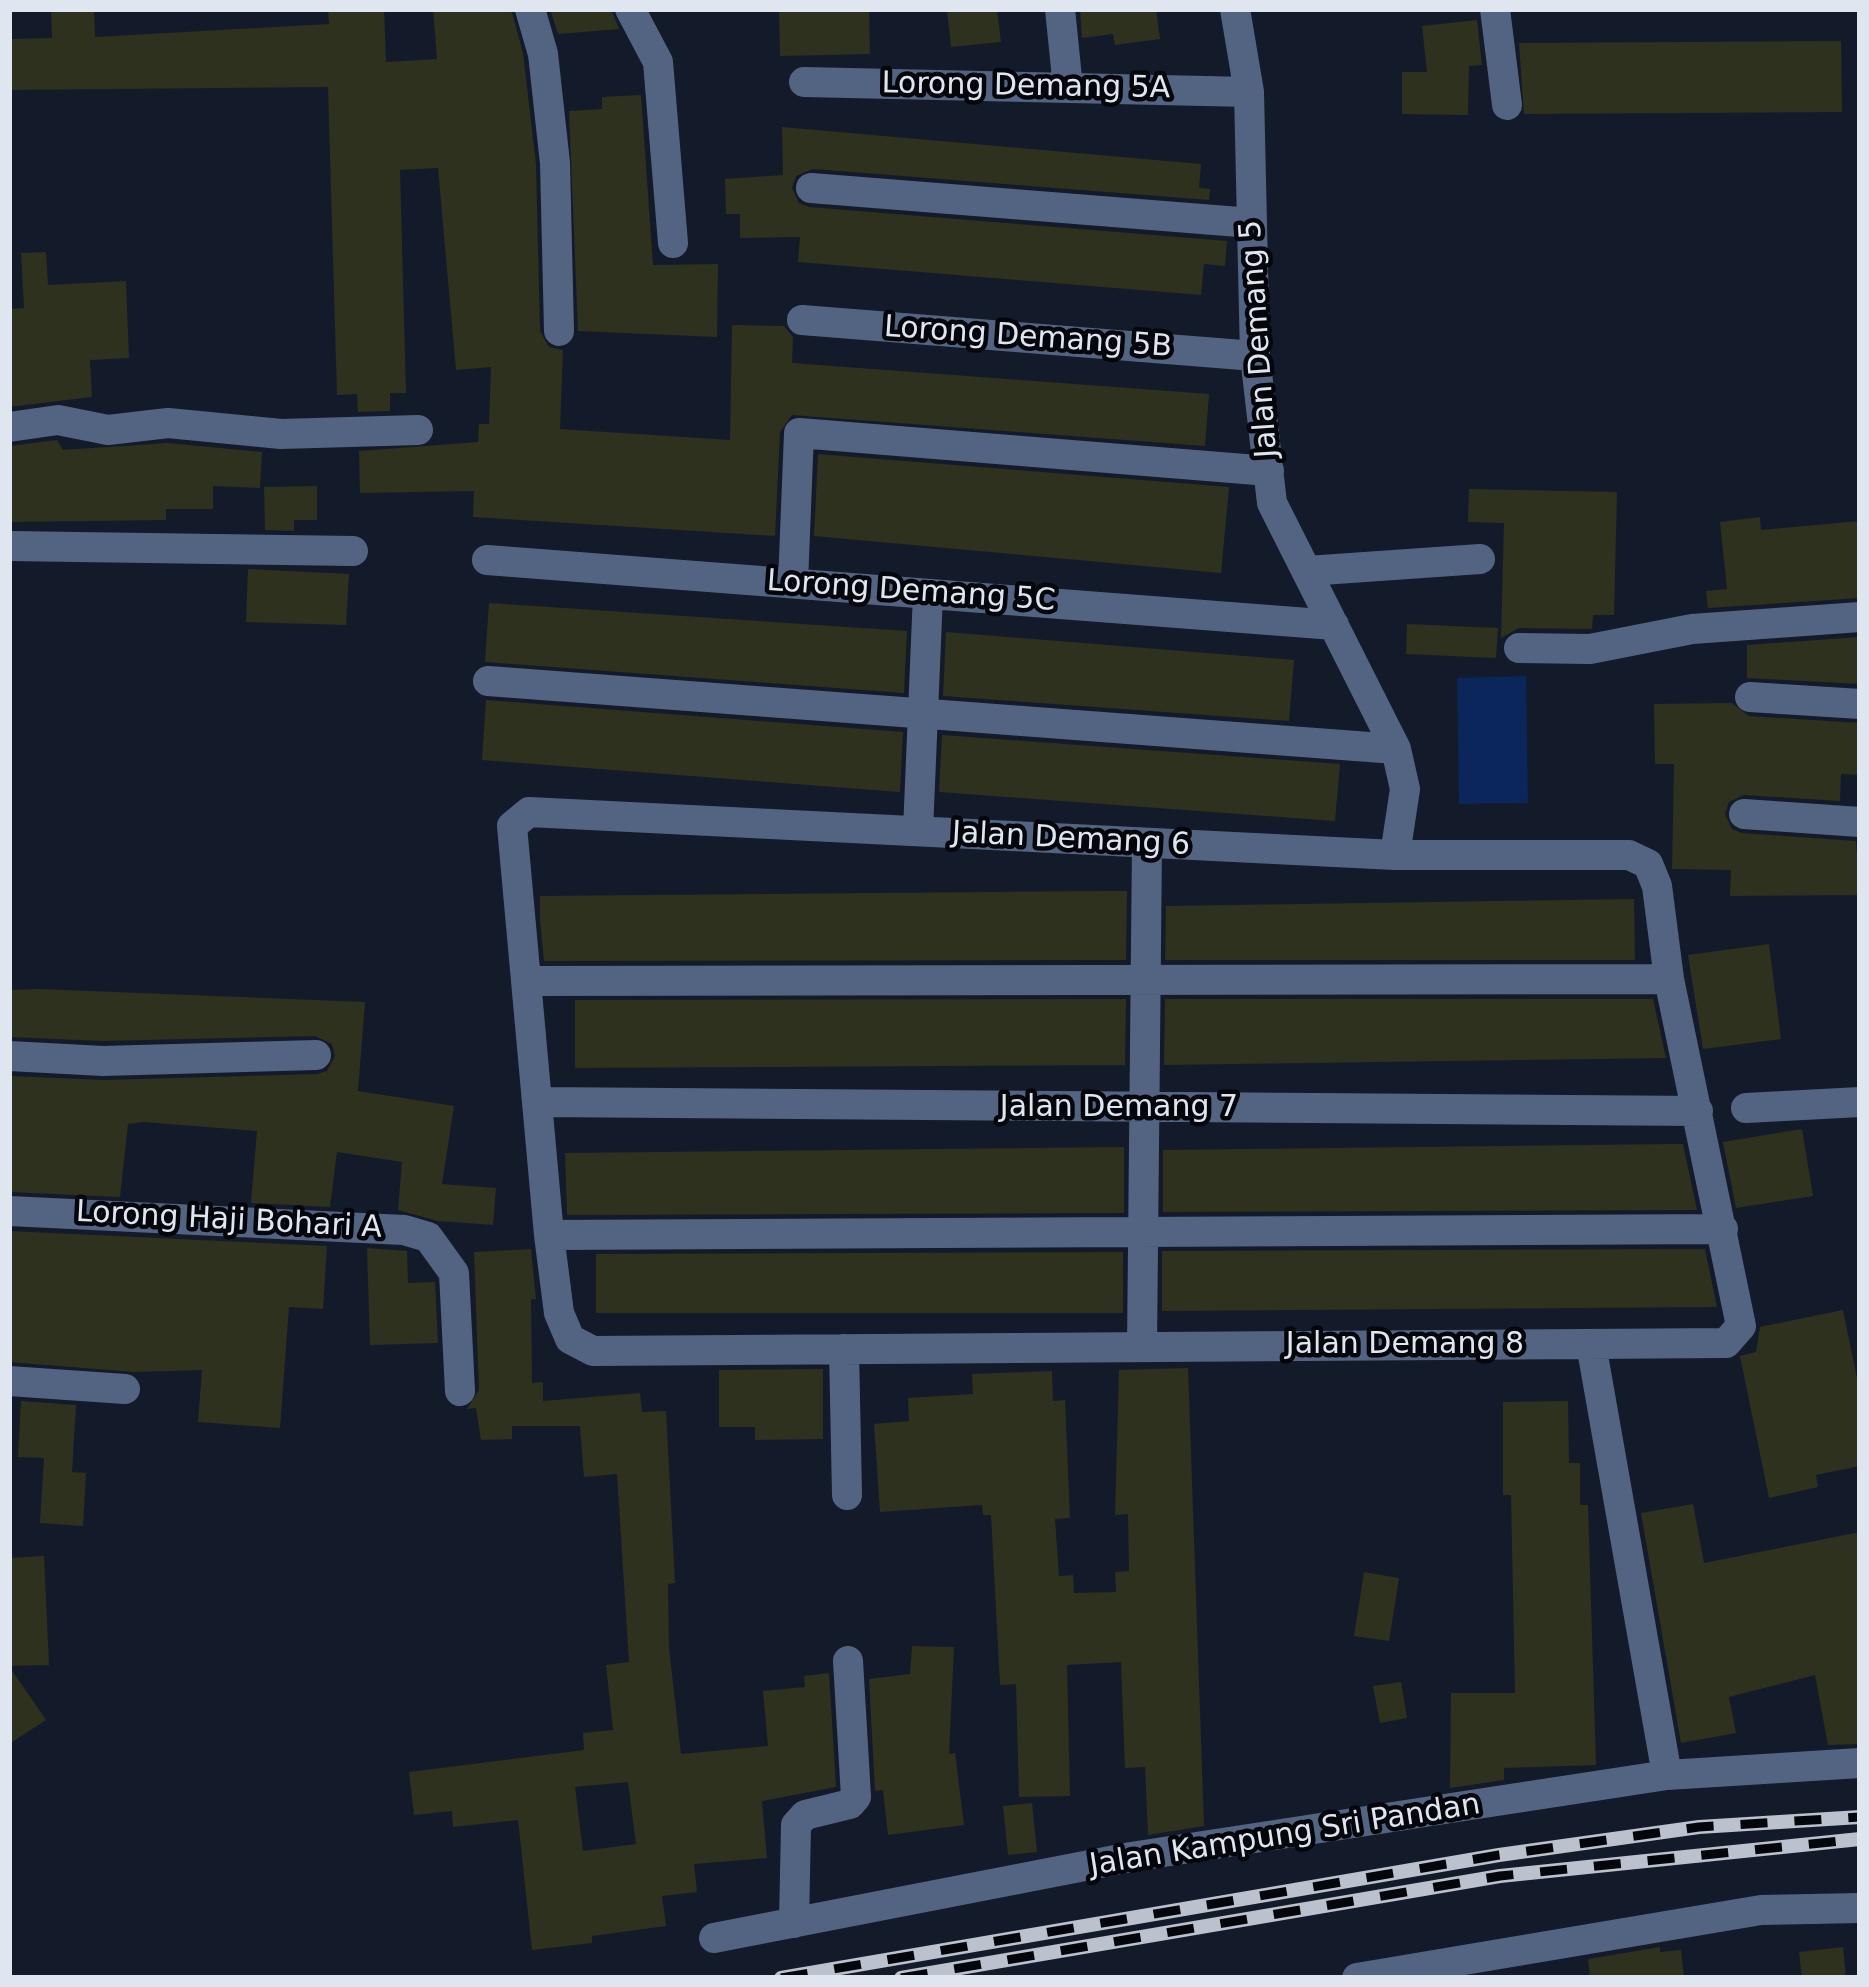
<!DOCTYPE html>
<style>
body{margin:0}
#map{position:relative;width:1869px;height:1987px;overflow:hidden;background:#131b2a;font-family:"DejaVu Sans",sans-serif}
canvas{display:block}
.frame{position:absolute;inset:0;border:12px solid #dfe6f0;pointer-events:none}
</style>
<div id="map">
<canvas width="1869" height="1987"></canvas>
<div class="frame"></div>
</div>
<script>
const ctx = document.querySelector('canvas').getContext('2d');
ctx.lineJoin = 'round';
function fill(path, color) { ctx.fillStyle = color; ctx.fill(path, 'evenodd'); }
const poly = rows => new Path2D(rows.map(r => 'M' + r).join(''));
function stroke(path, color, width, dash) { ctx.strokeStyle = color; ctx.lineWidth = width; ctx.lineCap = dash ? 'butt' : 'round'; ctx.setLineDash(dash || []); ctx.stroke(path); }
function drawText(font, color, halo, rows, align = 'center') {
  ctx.font = font + ' "DejaVu Sans",sans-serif'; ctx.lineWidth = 9; ctx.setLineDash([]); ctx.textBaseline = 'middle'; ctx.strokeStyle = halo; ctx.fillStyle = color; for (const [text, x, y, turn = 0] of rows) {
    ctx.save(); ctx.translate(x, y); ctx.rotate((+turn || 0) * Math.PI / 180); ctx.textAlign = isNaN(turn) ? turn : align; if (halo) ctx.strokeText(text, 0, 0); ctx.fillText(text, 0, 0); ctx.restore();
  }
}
const green = poly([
 [1526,676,1528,803,1459,804,1457,678]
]);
const building = poly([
 [51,9,94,9,95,37,329,24,328,9,384,9,386,62,437,59,433,9,511,9,523,53,536,164,540,331,549,347,563,350,560,429,730,440,732,325,784,326,793,337,792,363,1209,394,1205,446,792,415,780,432,775,536,473,517,474,491,360,493,359,451,478,442,479,424,489,424,491,367,456,370,438,168,400,170,406,393,390,393,390,411,358,412,357,394,337,395,328,87,9,90,9,39,52,38],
 [550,9,611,9,619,29,558,34],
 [779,9,869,9,870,54,780,56],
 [947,9,997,9,1001,42,951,47],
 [1080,9,1156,9,1160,39,1115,45,1113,34,1082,38],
 [1477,20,1482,65,1469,66,1468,115,1402,114,1402,72,1427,72,1422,26],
 [1841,41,1842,112,1524,114,1519,43],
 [641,95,653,265,718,264,717,337,578,331,569,111,602,109,602,97],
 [782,127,1201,164,1199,188,1210,189,1209,200,813,169,796,176,792,188,799,203,809,207,1227,241,1225,266,1204,264,1201,295,798,262,800,237,740,238,740,214,726,214,725,179,783,175],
 [46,252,48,285,126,281,129,358,90,360,92,397,9,407,9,309,24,308,21,253],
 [57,440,63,450,168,443,262,452,260,488,213,486,213,509,166,509,166,520,9,522,9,446],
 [818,454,1229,487,1221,573,814,536],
 [317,486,317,520,294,520,294,531,265,530,264,487],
 [1469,489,1617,492,1614,615,1593,615,1592,629,1519,628,1501,638,1504,523,1468,522],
 [1760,517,1761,530,1860,521,1860,598,1708,608,1706,591,1727,589,1720,522],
 [248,569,349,574,346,625,246,622],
 [489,603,907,631,904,693,485,662],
 [1407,624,1498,628,1496,658,1406,654],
 [946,632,1294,660,1289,721,943,696],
 [1860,637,1860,684,1747,678,1747,645],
 [486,700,903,732,900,792,482,760],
 [1732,703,1749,716,1860,723,1860,775,1841,774,1840,801,1744,795,1729,802,1725,814,1732,829,1742,833,1856,841,1860,895,1730,896,1731,870,1672,869,1674,764,1655,764,1654,704],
 [942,735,1340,764,1335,821,939,792],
 [1102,891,1127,891,1126,960,544,961,540,920,540,896],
 [1634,899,1635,960,1165,960,1166,906],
 [1769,944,1781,1039,1703,1049,1688,955],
 [39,989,365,1002,358,1091,454,1106,442,1184,496,1188,493,1225,438,1221,398,1210,402,1162,337,1152,330,1207,251,1203,257,1131,144,1122,128,1124,120,1197,9,1192,10,1076,104,1080,317,1074,327,1071,335,1056,332,1044,315,1036,103,1041,9,1037,9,990],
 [1126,999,1125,1065,575,1068,575,1000],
 [1165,999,1653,999,1666,1058,1164,1065],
 [1802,1129,1813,1196,1736,1208,1723,1142],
 [1669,1144,1683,1144,1697,1210,1163,1212,1163,1150],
 [1124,1147,1124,1213,567,1215,565,1153],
 [9,1231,327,1246,323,1309,289,1307,280,1428,198,1422,202,1370,134,1372,9,1362],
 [367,1248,407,1251,408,1283,435,1282,438,1343,370,1345],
 [531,1249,536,1299,531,1299,532,1383,543,1382,543,1401,640,1393,642,1412,666,1411,675,1583,668,1584,669,1648,681,1754,768,1746,763,1691,805,1687,804,1676,829,1673,836,1787,762,1801,767,1858,694,1864,697,1892,662,1896,666,1926,592,1936,592,1943,532,1950,518,1820,453,1827,452,1811,414,1815,409,1772,584,1750,583,1733,613,1730,606,1665,629,1662,617,1474,584,1477,580,1426,512,1426,512,1439,481,1440,476,1408,467,1409,479,1390,474,1252],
 [628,1782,636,1844,583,1851,575,1787],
 [1705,1249,1717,1307,1162,1311,1162,1251],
 [1123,1252,1123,1313,596,1313,596,1254],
 [1843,1310,1860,1393,1860,1466,1816,1475,1818,1487,1769,1498,1740,1356,1756,1352,1760,1327],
 [1188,1368,1204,1826,1148,1835,1145,1767,1125,1768,1121,1662,1067,1665,1070,1796,1019,1797,1016,1684,1000,1685,991,1515,983,1515,982,1505,880,1512,874,1424,909,1421,908,1398,973,1394,972,1374,1052,1371,1053,1401,1065,1400,1070,1518,1055,1519,1059,1576,1073,1575,1074,1593,1116,1592,1115,1572,1129,1571,1128,1514,1115,1515,1119,1370],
 [823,1369,823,1439,755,1440,755,1427,719,1427,719,1370],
 [21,1401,76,1405,72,1472,86,1473,83,1526,40,1523,44,1458,18,1457],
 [1568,1401,1569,1463,1580,1463,1580,1505,1588,1505,1596,1765,1504,1768,1504,1780,1450,1788,1451,1693,1515,1693,1511,1495,1503,1495,1503,1402],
 [1693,1504,1704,1563,1860,1532,1860,1744,1828,1745,1815,1675,1729,1697,1736,1733,1681,1743,1641,1513],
 [44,1556,49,1665,9,1666,46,1720,9,1744,9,1558],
 [1364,1572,1399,1578,1389,1641,1354,1636],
 [912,1646,954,1647,949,1754,955,1753,964,1825,888,1835,883,1790,875,1791,869,1679,910,1674],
 [1401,1682,1407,1718,1380,1723,1373,1686],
 [1032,1803,1037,1852,1008,1855,1003,1806],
 [1660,1947,1660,1952,1681,1950,1684,1978,1590,1978,1588,1959],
 [1843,1947,1846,1978,1802,1978,1799,1952]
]);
const minor = poly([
 [530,9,543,54,555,163,559,331],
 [630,9,658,62,673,243],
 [1060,9,1068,88],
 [1235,9,1249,92,1255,356,1272,503,1396,749,1405,789,1395,855],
 [1495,9,1507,105],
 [804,82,1249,92],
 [811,188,1252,223],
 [802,320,1255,356],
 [9,427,58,420,108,430,168,423,281,434,418,430],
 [9,546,353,551],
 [487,560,1334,625],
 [1307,571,1480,559],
 [793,583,799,433,1269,471],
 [1519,648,1590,649,1692,629,1860,617],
 [488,681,1396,749],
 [1750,697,1860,704],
 [529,812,1395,855,1629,855,1648,864,1657,886,1669,979,1741,1326,1726,1343,593,1351,570,1339,559,1313,549,1235,512,826,529,812],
 [1744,814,1860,822],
 [918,831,928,594],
 [528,981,1669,979],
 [9,1056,103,1061,316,1055],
 [540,1102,1698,1111],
 [1746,1108,1860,1102],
 [9,1211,404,1230,428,1237,454,1273,460,1391],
 [549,1235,1723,1229],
 [1591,1344,1667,1775],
 [1142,1347,1147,844],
 [844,1349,847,1495],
 [9,1381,125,1389],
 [794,1923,796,1825,805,1815,850,1804,856,1797,848,1661],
 [714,1938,1131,1857,1667,1775,1860,1763],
 [1357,1978,1761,1910,1860,1908]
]);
const rail = poly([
 [781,1978,1499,1855,1699,1827,1860,1817],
 [901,1978,1500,1876,1860,1839]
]);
const streetNames = [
 ["Lorong Demang 5A",1026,87,1],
 ["Lorong Demang 5B",1028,338,4],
 ["Jalan Demang 5",1260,339,-94],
 ["Lorong Demang 5C",911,592,4],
 ["Jalan Demang 6",1071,840,3],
 ["Jalan Demang 7",1119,1108],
 ["Lorong Haji Bohari A",229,1221,3],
 ["Jalan Demang 8",1405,1345],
 ["Jalan Kampung Sri Pandan",1285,1836,-9]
];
fill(green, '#0a265b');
fill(building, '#2e311e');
stroke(minor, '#536483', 30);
stroke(rail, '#bbc2cd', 14);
stroke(rail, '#04060c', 9, [27]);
drawText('30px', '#dfe6f0', '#04060c', streetNames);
</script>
